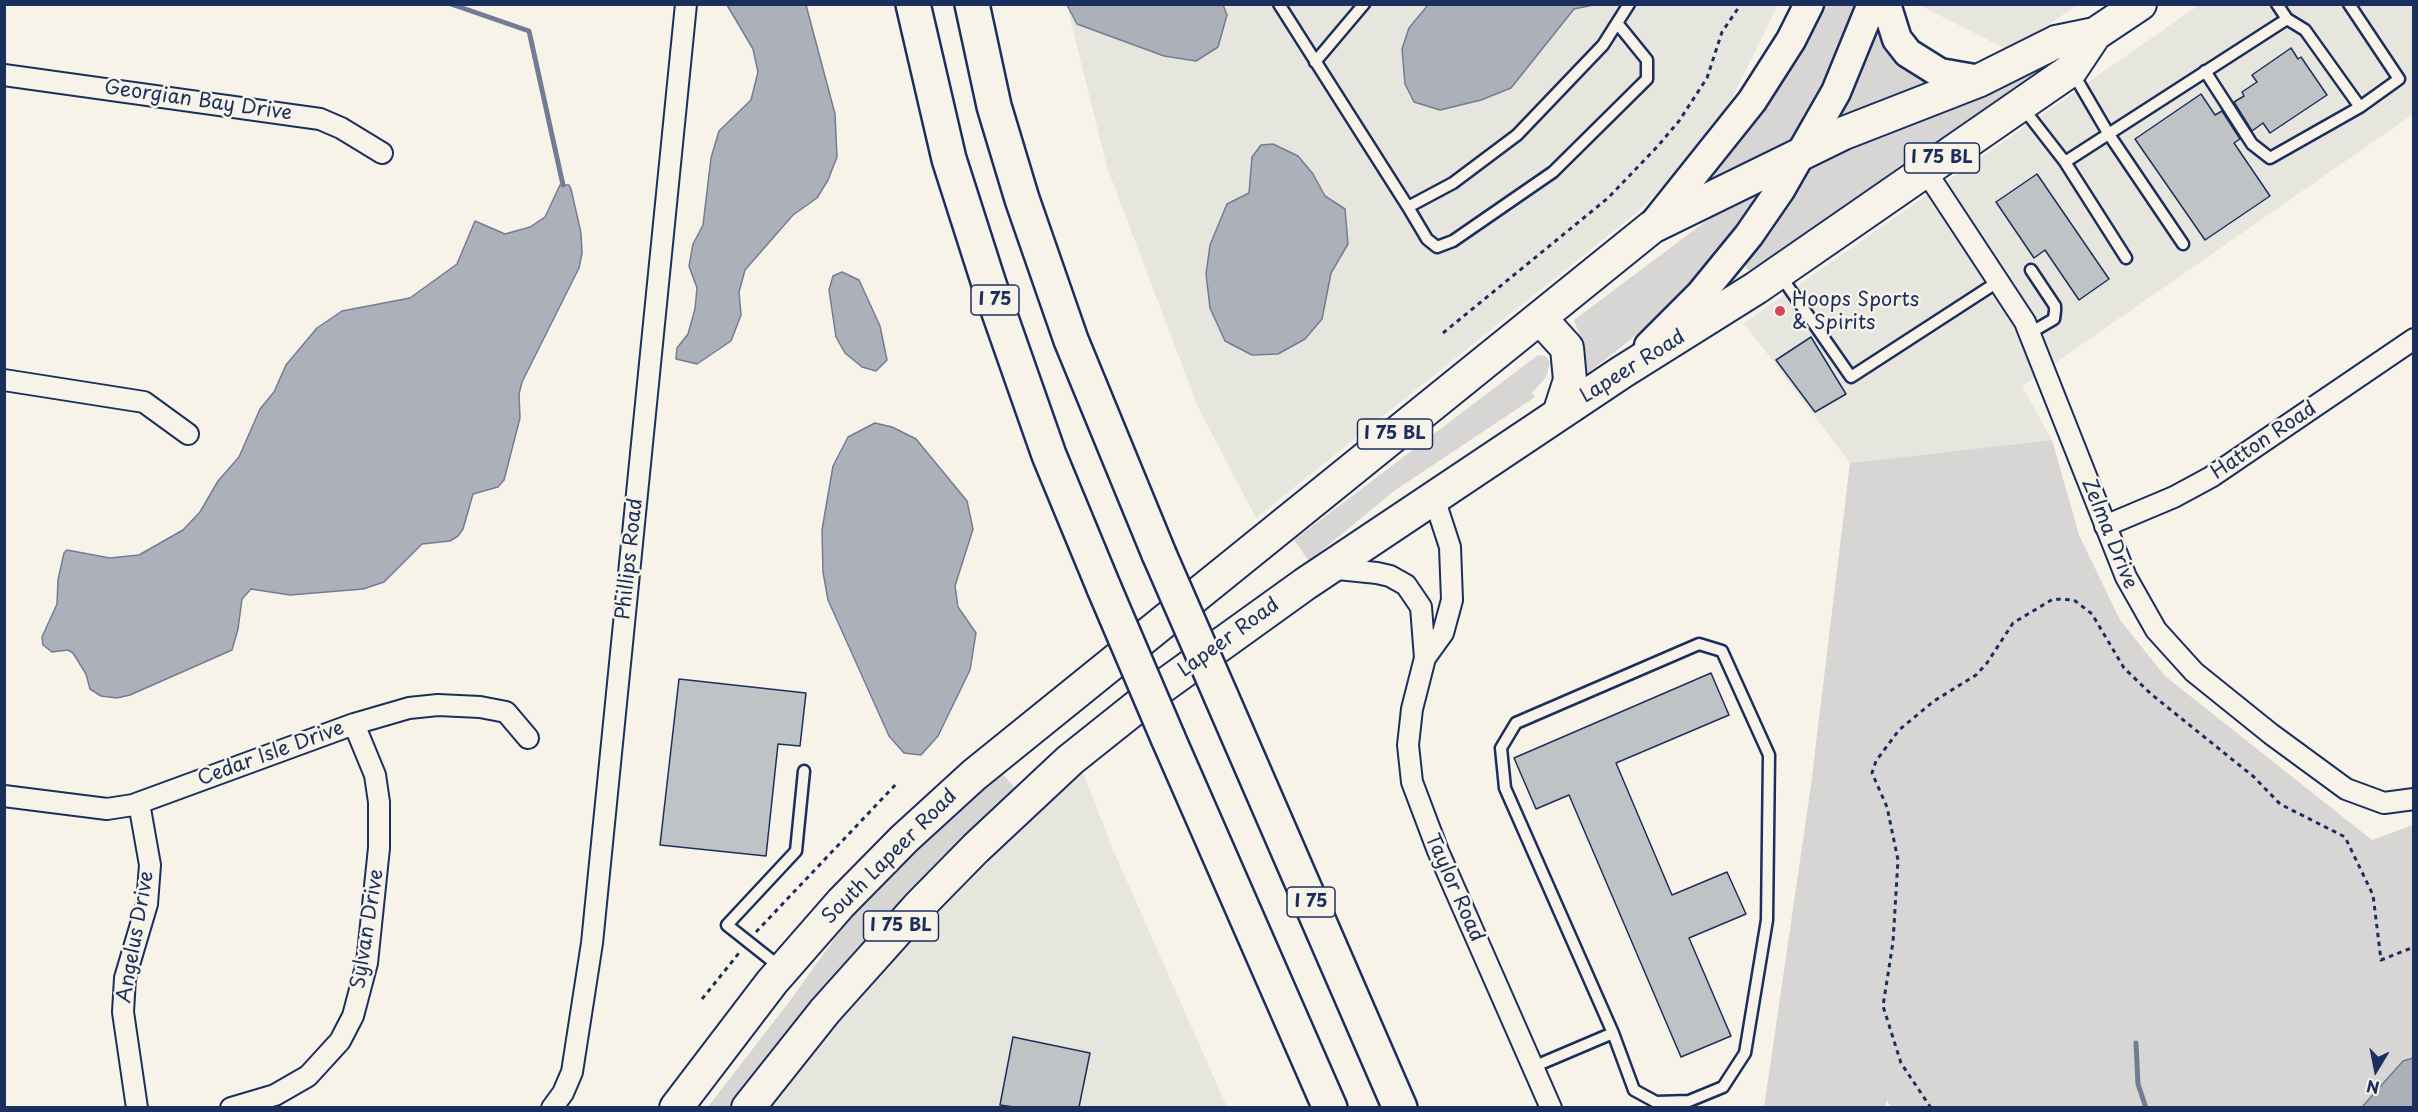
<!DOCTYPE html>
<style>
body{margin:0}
#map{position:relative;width:2418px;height:1112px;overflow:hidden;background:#f7f3e8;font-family:"Playpen Sans",sans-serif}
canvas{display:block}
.frame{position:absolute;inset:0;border:6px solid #1b2f5e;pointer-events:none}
.north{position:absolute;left:2346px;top:1040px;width:60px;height:60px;-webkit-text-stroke:4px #f7f3e8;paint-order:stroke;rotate:190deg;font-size:16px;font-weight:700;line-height:24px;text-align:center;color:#1b2f5e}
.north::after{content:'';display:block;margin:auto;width:21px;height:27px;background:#1b2f5e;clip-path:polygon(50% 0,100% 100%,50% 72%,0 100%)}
</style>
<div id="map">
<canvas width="2418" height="1112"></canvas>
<div class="frame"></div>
<div class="north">N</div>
</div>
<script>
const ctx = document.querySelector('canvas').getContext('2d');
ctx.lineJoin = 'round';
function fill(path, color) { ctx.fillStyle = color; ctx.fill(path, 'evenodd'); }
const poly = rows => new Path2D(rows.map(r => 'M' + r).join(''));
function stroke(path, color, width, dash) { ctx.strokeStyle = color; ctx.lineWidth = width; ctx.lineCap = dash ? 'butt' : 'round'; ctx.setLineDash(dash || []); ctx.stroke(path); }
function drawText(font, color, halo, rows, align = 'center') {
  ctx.font = font + ' "Playpen Sans",sans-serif'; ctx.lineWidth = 5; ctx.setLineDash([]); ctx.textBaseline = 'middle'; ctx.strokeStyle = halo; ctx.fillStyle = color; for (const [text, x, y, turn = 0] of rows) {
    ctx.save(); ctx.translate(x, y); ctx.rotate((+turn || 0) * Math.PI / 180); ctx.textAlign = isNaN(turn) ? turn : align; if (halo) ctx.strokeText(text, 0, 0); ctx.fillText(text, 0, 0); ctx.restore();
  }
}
const built = poly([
 [1067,5,1778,5,1732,98,1716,123,1682,166,1640,210,1256,518,1198,407,1107,167],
 [1919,5,2077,5,2010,51],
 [2199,5,2413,5,2413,114,2022,386,2052,440,1850,463,1744,323],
 [1081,767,1113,850,1227,1107,768,1108,892,948]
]);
const green = poly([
 [1823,5,1859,5,1798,140,1720,182,1712,174,1810,31],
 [1879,19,1938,82,1833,124],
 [2041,66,2045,70,1753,272,1747,269,1745,263,1816,158],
 [1766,187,1740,229,1682,295,1625,344,1589,372,1585,370,1584,347,1574,320,1706,221,1736,201],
 [1538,355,1546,356,1550,363,1546,377,1532,393,1535,397,1394,491,1309,561,1294,540],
 [2052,440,2079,535,2120,620,2165,676,2372,840,2413,825,2413,1107,1891,1108,1887,1100,1885,1107,1764,1108,1811,785,1850,463],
 [1001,772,1016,789,751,1080,730,1107,707,1108,789,1002,845,924,890,875]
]);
const water = poly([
 [727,5,806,5,835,114,837,157,828,180,817,198,793,215,745,270,739,292,741,315,731,341,697,364,676,359,677,348,688,334,695,309,697,288,689,266,693,244,703,225,711,158,719,131,751,100,758,72,753,49,727,5],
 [1067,5,1223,5,1227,15,1218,47,1196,61,1164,56,1077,24,1067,5],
 [1428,5,1428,4,1593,5,1574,9,1511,88,1481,100,1440,110,1414,102,1405,84,1402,49,1409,28,1428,5],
 [1273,144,1298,156,1313,174,1325,196,1345,209,1348,244,1331,273,1322,319,1305,339,1278,354,1252,355,1225,341,1210,308,1206,274,1210,245,1227,204,1249,193,1252,157,1261,145,1273,144],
 [560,185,569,185,571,189,581,233,582,253,579,268,522,382,519,394,520,418,504,480,498,487,473,494,463,529,458,536,450,541,422,544,384,582,363,589,290,595,251,589,242,599,238,629,232,650,130,695,117,698,101,696,90,689,86,674,73,653,68,650,52,652,43,645,42,637,57,604,58,580,64,553,67,550,110,558,139,555,183,530,200,512,218,481,239,457,260,409,274,392,286,365,317,328,342,311,410,298,457,264,475,221,505,234,530,227,545,217,560,185],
 [842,272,859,280,880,326,887,360,876,371,862,367,845,353,836,337,829,290,833,276,842,272],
 [875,423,892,427,916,439,967,501,973,529,955,586,958,607,976,633,970,670,938,736,921,755,904,753,889,736,828,600,823,572,822,530,833,466,848,437,875,423],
 [2413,1058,2413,1107,2362,1107,2403,1061,2413,1058]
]);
const stream = poly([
 [451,4,529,31,563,185],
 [2136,1043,2138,1084,2146,1108]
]);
const building = poly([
 [2291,48,2298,59,2301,57,2327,95,2270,133,2263,123,2252,131,2234,102,2244,96,2242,92,2257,82,2252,75,2291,48],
 [2201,94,2215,115,2222,111,2240,139,2234,143,2270,196,2205,240,2135,139,2201,94],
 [2037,174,2109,279,2079,300,2045,250,2034,258,1996,202,2037,174],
 [1811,337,1846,394,1815,412,1776,360,1811,337],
 [1711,673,1729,715,1616,763,1672,895,1727,872,1746,914,1689,938,1731,1036,1681,1057,1569,795,1536,809,1514,758,1711,673],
 [679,679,806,693,800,746,778,744,766,856,660,845,679,679],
 [1013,1037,1090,1053,1079,1107,1014,1107,1000,1105,1013,1037]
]);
const path = poly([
 [1443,333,1608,198,1657,147,1679,121,1707,78,1722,32,1741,4],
 [756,932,898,782],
 [702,999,739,953],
 [1931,1108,1901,1063,1883,1006,1893,942,1898,860,1887,807,1872,773,1876,761,1899,730,1934,701,1976,675,1987,663,2013,623,2053,599,2074,600,2092,614,2124,668,2151,694,2254,777,2280,804,2345,837,2373,895,2381,960,2414,947]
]);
const lane = poly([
 [1279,4,1408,207,1453,183,1517,135,1603,45,1629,4],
 [2277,4,2287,19,2305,30,2360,107,2399,79,2349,4],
 [1315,62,1364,4],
 [2205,71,2252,144,2270,158,2360,107],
 [2073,73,2108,133,2183,244],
 [2023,108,2065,162,2287,19],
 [2065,162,2126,258],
 [1408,207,1427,239,1437,247,1453,241,1553,172,1647,79,1647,60,1617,23],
 [1780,275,1851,377,1999,281],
 [2030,333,2054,319,2055,311,2055,306,2031,270],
 [780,967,727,925,796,851,804,771],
 [1533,1067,1613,1033,1505,788,1501,748,1516,723,1699,644,1722,651,1769,755,1767,920,1745,1053,1723,1087,1689,1101,1656,1102,1634,1090,1613,1033]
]);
const street = poly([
 [4,75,320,119,341,128,382,153],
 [1925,170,2025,322,2126,577,2156,630,2194,672,2271,734,2346,789,2384,803,2414,799],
 [4,380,144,402,188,434],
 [1434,498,1450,547,1452,600,1443,633,1425,658,1412,709,1408,745,1412,782,1438,851,1551,1108],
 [2105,526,2174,497,2211,477,2414,339],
 [1328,568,1377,573,1390,576,1406,585,1421,607,1425,658],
 [4,796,107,809,133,805,354,724,409,708,438,705,480,707,506,712,528,738],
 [137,1108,123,1012,125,978,147,904,150,865,139,803],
 [231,1108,275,1095,308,1076,340,1041,353,1016,367,963,379,848,379,802,375,775,354,724],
 [552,1108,563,1093,572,1072,592,943,686,4]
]);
const secondary = poly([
 [1886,4,1897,39,1908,53,1940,73,1980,80],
 [1653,225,1752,101,1791,40,1809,4],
 [1649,346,1700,295,1749,235,1780,190,1836,92,1872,4]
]);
const primary = poly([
 [1537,321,1549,328,1567,348,1570,380,1559,414],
 [676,1108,772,982,841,903,904,839,974,775,1652,227,1844,133,1980,80,2056,42,2095,34,2140,4],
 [748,1108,825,1011,920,905,976,848,1070,760,1159,689,1305,584,1622,372,1756,288,2071,70,2095,34]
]);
const highway = poly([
 [913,4,949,159,989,284,1049,455,1104,588],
 [972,4,994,106,1022,199,1071,340,1159,554],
 [1221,696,1400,1108],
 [1168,738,1330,1108]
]);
const highwayBridge = poly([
 [1159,554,1221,696],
 [1104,588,1168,738]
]);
const markers = [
 [1780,311,6,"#d1495b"]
];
const shields = [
 [1942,158,75],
 [995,300,48],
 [1395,434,75],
 [1311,902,48],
 [901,926,75]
];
const shieldNames = [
 ["I 75 BL",1942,158],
 ["I 75",995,300],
 ["I 75 BL",1395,434],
 ["I 75",1311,902],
 ["I 75 BL",901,926]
];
const streetNames = [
 ["Georgian Bay Drive",198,101,8],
 ["Lapeer Road",1633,367,-32],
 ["Hatton Road",2264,441,-34],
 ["Zelma Drive",2109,534,68],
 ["Phillips Road",630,559,-84],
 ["Lapeer Road",1229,638,-36],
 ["Cedar Isle Drive",271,754,-20],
 ["South Lapeer Road",890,857,-45],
 ["Taylor Road",1454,888,66],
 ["Sylvan Drive",368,929,-81],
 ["Angelus Drive",136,937,-80]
];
const poiNames = [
 ["Hoops Sports",1792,300],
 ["& Spirits",1792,323]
];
fill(built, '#e6e5de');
fill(green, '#d7d6d4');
fill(water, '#acb0b9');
stroke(water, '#727c95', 1.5);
stroke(stream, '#727c95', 5);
fill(building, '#c0c3c5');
stroke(building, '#1b2f5e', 1.5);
stroke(lane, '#1b2f5e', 15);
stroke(street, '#1b2f5e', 24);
stroke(secondary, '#1b2f5e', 33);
stroke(primary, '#1b2f5e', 36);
stroke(highway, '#1b2f5e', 38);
stroke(path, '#1b2f5e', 3, [4.5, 4.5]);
stroke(lane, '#f7f3e8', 10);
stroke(street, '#f7f3e8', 20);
stroke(secondary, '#f7f3e8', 28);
stroke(primary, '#f7f3e8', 32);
stroke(highway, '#f7f3e8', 33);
stroke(highwayBridge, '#1b2f5e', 38, []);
stroke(highwayBridge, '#f7f3e8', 33);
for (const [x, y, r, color] of markers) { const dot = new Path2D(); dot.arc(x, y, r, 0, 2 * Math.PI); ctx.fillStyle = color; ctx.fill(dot); stroke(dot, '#f7f3e8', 2); }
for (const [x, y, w] of shields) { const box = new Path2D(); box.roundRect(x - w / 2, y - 15, w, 30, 4.5); ctx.fillStyle = '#f7f3e8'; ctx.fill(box); stroke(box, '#1b2f5e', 1.5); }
drawText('bold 18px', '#1b2f5e', null, shieldNames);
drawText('20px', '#1b2f5e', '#f7f3e8', streetNames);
drawText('20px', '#1b2f5e', '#f7f3e8', poiNames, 'left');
</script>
